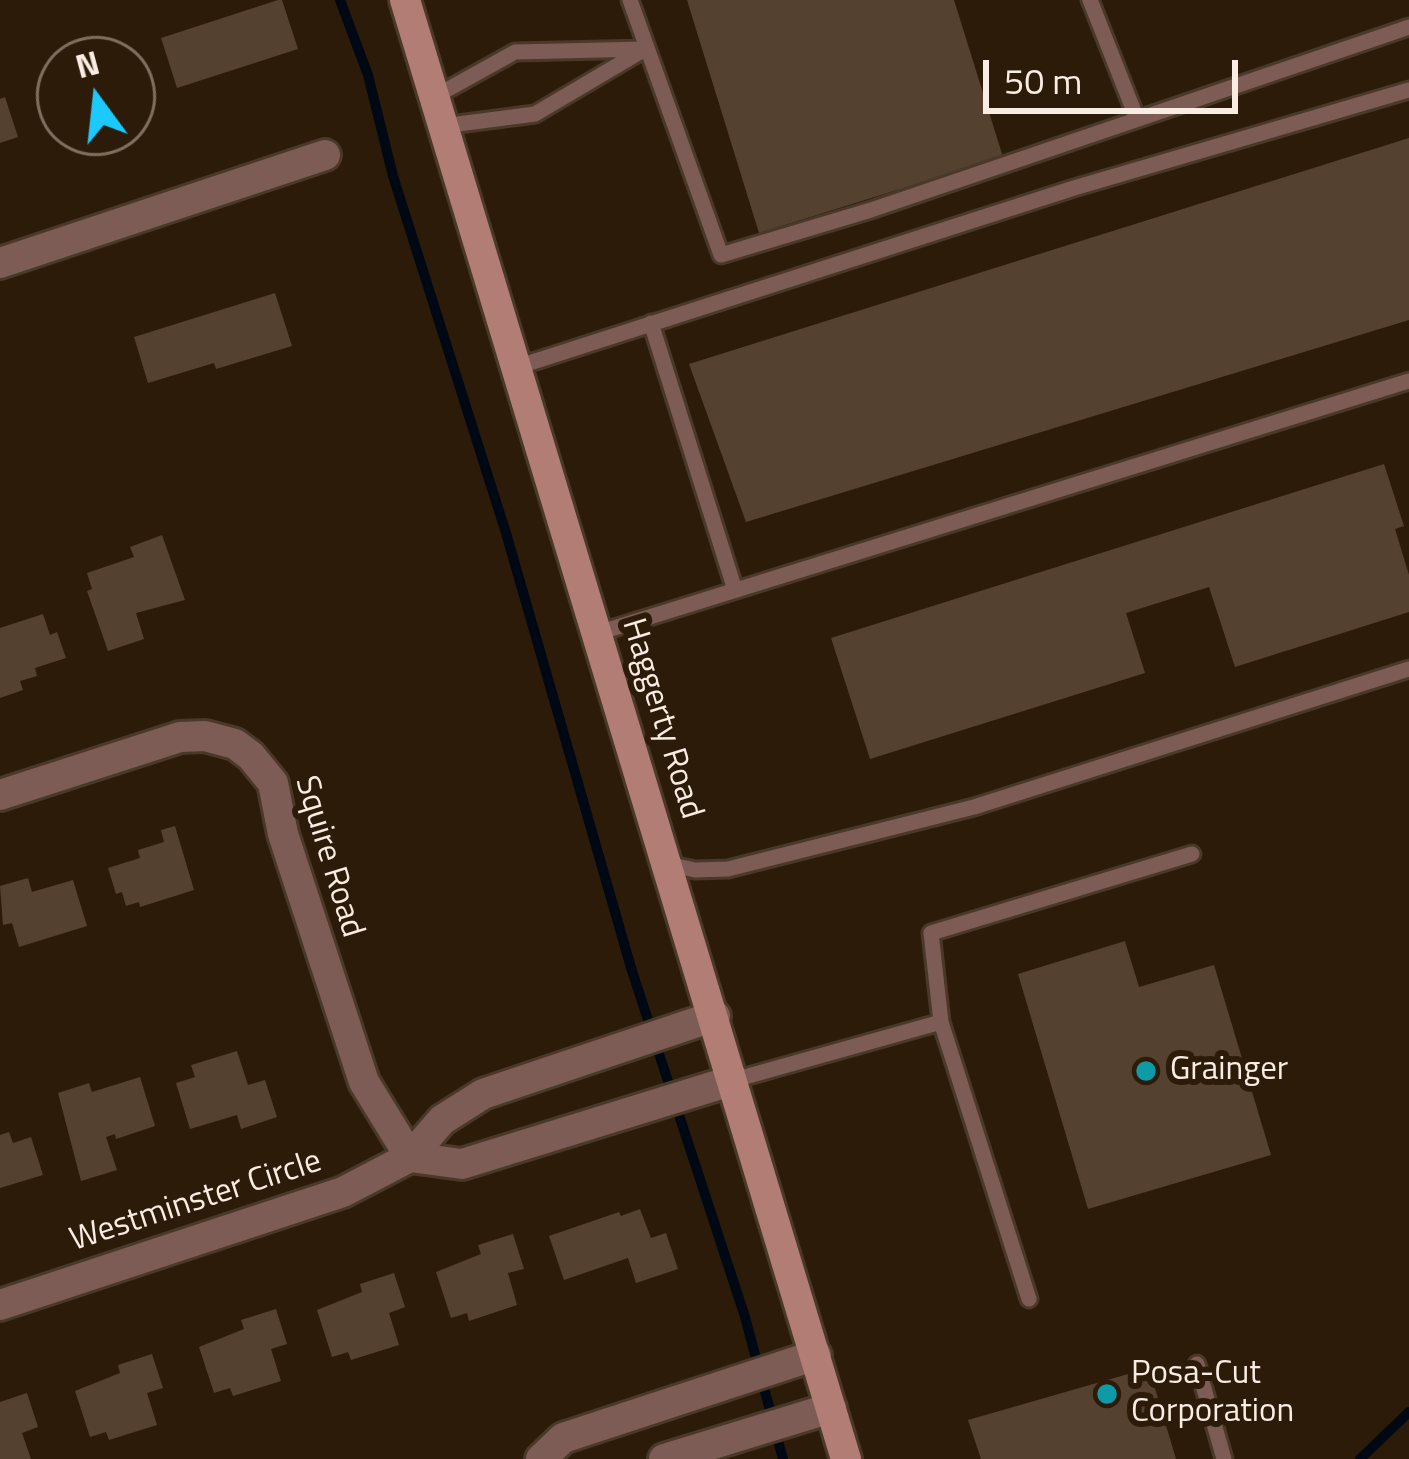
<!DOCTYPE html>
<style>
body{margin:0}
#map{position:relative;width:1409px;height:1459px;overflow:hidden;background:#2d1b0a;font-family:"Titillium Web",sans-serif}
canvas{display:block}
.north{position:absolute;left:36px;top:36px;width:120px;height:120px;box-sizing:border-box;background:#2d1b0a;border:3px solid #7f6f60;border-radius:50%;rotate:345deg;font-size:33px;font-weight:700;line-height:48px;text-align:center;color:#f9ece2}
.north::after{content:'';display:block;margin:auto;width:42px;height:54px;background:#1bc9fc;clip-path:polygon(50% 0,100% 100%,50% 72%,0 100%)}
.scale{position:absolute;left:983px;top:60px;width:255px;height:54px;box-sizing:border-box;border:6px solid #f9ece2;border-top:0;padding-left:15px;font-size:36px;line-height:42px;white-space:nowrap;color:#f9ece2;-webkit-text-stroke:9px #2d1b0a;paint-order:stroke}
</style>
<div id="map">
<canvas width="1409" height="1459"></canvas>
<div class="north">N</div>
<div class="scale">50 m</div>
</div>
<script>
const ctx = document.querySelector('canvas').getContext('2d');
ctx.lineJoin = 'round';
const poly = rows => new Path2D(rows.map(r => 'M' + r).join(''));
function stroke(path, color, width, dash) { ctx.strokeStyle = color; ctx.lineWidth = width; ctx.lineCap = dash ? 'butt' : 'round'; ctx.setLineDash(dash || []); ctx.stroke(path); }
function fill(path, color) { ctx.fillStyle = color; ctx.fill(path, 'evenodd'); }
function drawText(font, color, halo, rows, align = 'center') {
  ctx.font = font + ' "Titillium Web",sans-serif'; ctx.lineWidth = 12; ctx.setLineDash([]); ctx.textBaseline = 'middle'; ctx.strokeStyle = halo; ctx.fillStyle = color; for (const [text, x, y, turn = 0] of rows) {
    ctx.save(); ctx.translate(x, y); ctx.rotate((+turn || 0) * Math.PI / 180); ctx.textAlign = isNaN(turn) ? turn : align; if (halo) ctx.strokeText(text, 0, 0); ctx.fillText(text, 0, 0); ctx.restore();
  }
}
const stream = poly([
 [340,0,368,75,393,176,506,533,632,971,745,1317,783,1459],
 [1360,1459,1409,1412]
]);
const building = poly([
 [278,0,282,0,298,49,177,88,161,38],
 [687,0,954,0,1003,157,759,233],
 [5,97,18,137,0,143,0,99],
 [1409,138,1409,320,746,522,689,364],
 [275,293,292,346,216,369,214,363,148,383,134,337],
 [1384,464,1404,526,1395,529,1409,575,1409,612,1235,667,1209,587,1126,613,1145,673,870,759,831,638],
 [162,535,185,600,136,613,144,639,108,651,87,591,92,589,87,573,134,557,130,547],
 [43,614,50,635,57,632,66,658,35,668,37,676,20,681,23,690,0,698,0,628],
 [175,826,194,890,140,907,139,902,126,906,122,892,116,894,108,868,140,858,138,850,164,842,161,830],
 [28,878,32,892,73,880,87,926,19,947,12,923,3,925,0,886],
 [1125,941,1139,987,1214,965,1271,1155,1088,1209,1018,974],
 [237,1051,248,1085,265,1080,277,1117,241,1129,237,1115,190,1129,176,1083,195,1077,191,1065],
 [140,1077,155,1126,116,1139,115,1134,106,1137,117,1170,81,1181,58,1093,89,1083,92,1092],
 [9,1132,13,1143,31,1137,43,1175,0,1188,0,1135],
 [640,1209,651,1238,666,1233,678,1269,636,1283,628,1258,564,1280,549,1236,619,1212,621,1216],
 [513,1234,524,1269,508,1273,517,1305,469,1321,467,1313,451,1318,436,1272,481,1254,478,1245],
 [394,1273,405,1307,389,1313,399,1345,351,1360,348,1352,332,1357,317,1310,362,1292,360,1284],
 [276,1309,287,1344,271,1349,281,1381,233,1396,230,1388,214,1393,199,1347,244,1329,241,1320],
 [152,1354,163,1388,147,1393,157,1425,109,1440,106,1432,90,1437,75,1391,120,1373,118,1365],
 [1149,1368,1176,1459,981,1459,968,1420],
 [27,1393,38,1427,22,1433,31,1459,0,1459,0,1402]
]);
const lane = poly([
 [630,0,721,255,871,210,1409,27],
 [1090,0,1137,119],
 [434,97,515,52,645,49,535,114,443,126],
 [651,323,735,590],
 [517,367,1074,188,1409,90],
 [598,633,1409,381],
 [668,864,695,870,728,869,974,807,1409,669],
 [941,1022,931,933,1192,854],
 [734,1080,941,1022,1029,1299],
 [1197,1364,1224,1459]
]);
const street = poly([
 [0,263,325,155],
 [0,795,180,737,205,736,235,744,251,756,273,783,283,834,364,1082,410,1157],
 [410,1157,462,1164,734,1080],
 [0,1305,343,1192,410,1157,442,1120,483,1094,715,1016],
 [541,1459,563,1438,816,1355],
 [664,1459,831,1408]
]);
const secondary = poly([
 [405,0,846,1459]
]);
const markers = [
 [1146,1071,12,"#0f9aa8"],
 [1107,1394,12,"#0f9aa8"]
];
const streetNames = [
 ["Haggerty Road",661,719,73],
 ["Squire Road",328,857,73],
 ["Westminster Circle",196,1202,-18]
];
const poiNames = [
 ["Grainger",1170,1071],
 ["Posa-Cut",1131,1375],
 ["Corporation",1131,1413]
];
stroke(stream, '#000913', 10);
fill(building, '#55412f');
stroke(lane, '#4a3828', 21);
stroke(street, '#4a3828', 36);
stroke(secondary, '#4a3828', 36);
stroke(lane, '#7d5c56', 15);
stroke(street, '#7d5c56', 30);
stroke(secondary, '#b27d75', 30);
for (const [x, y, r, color] of markers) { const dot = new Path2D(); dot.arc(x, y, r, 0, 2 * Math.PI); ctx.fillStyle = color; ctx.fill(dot); stroke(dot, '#2d1b0a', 4.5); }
drawText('33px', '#f9ece2', '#2d1b0a', streetNames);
drawText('33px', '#f9ece2', '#2d1b0a', poiNames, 'left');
</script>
